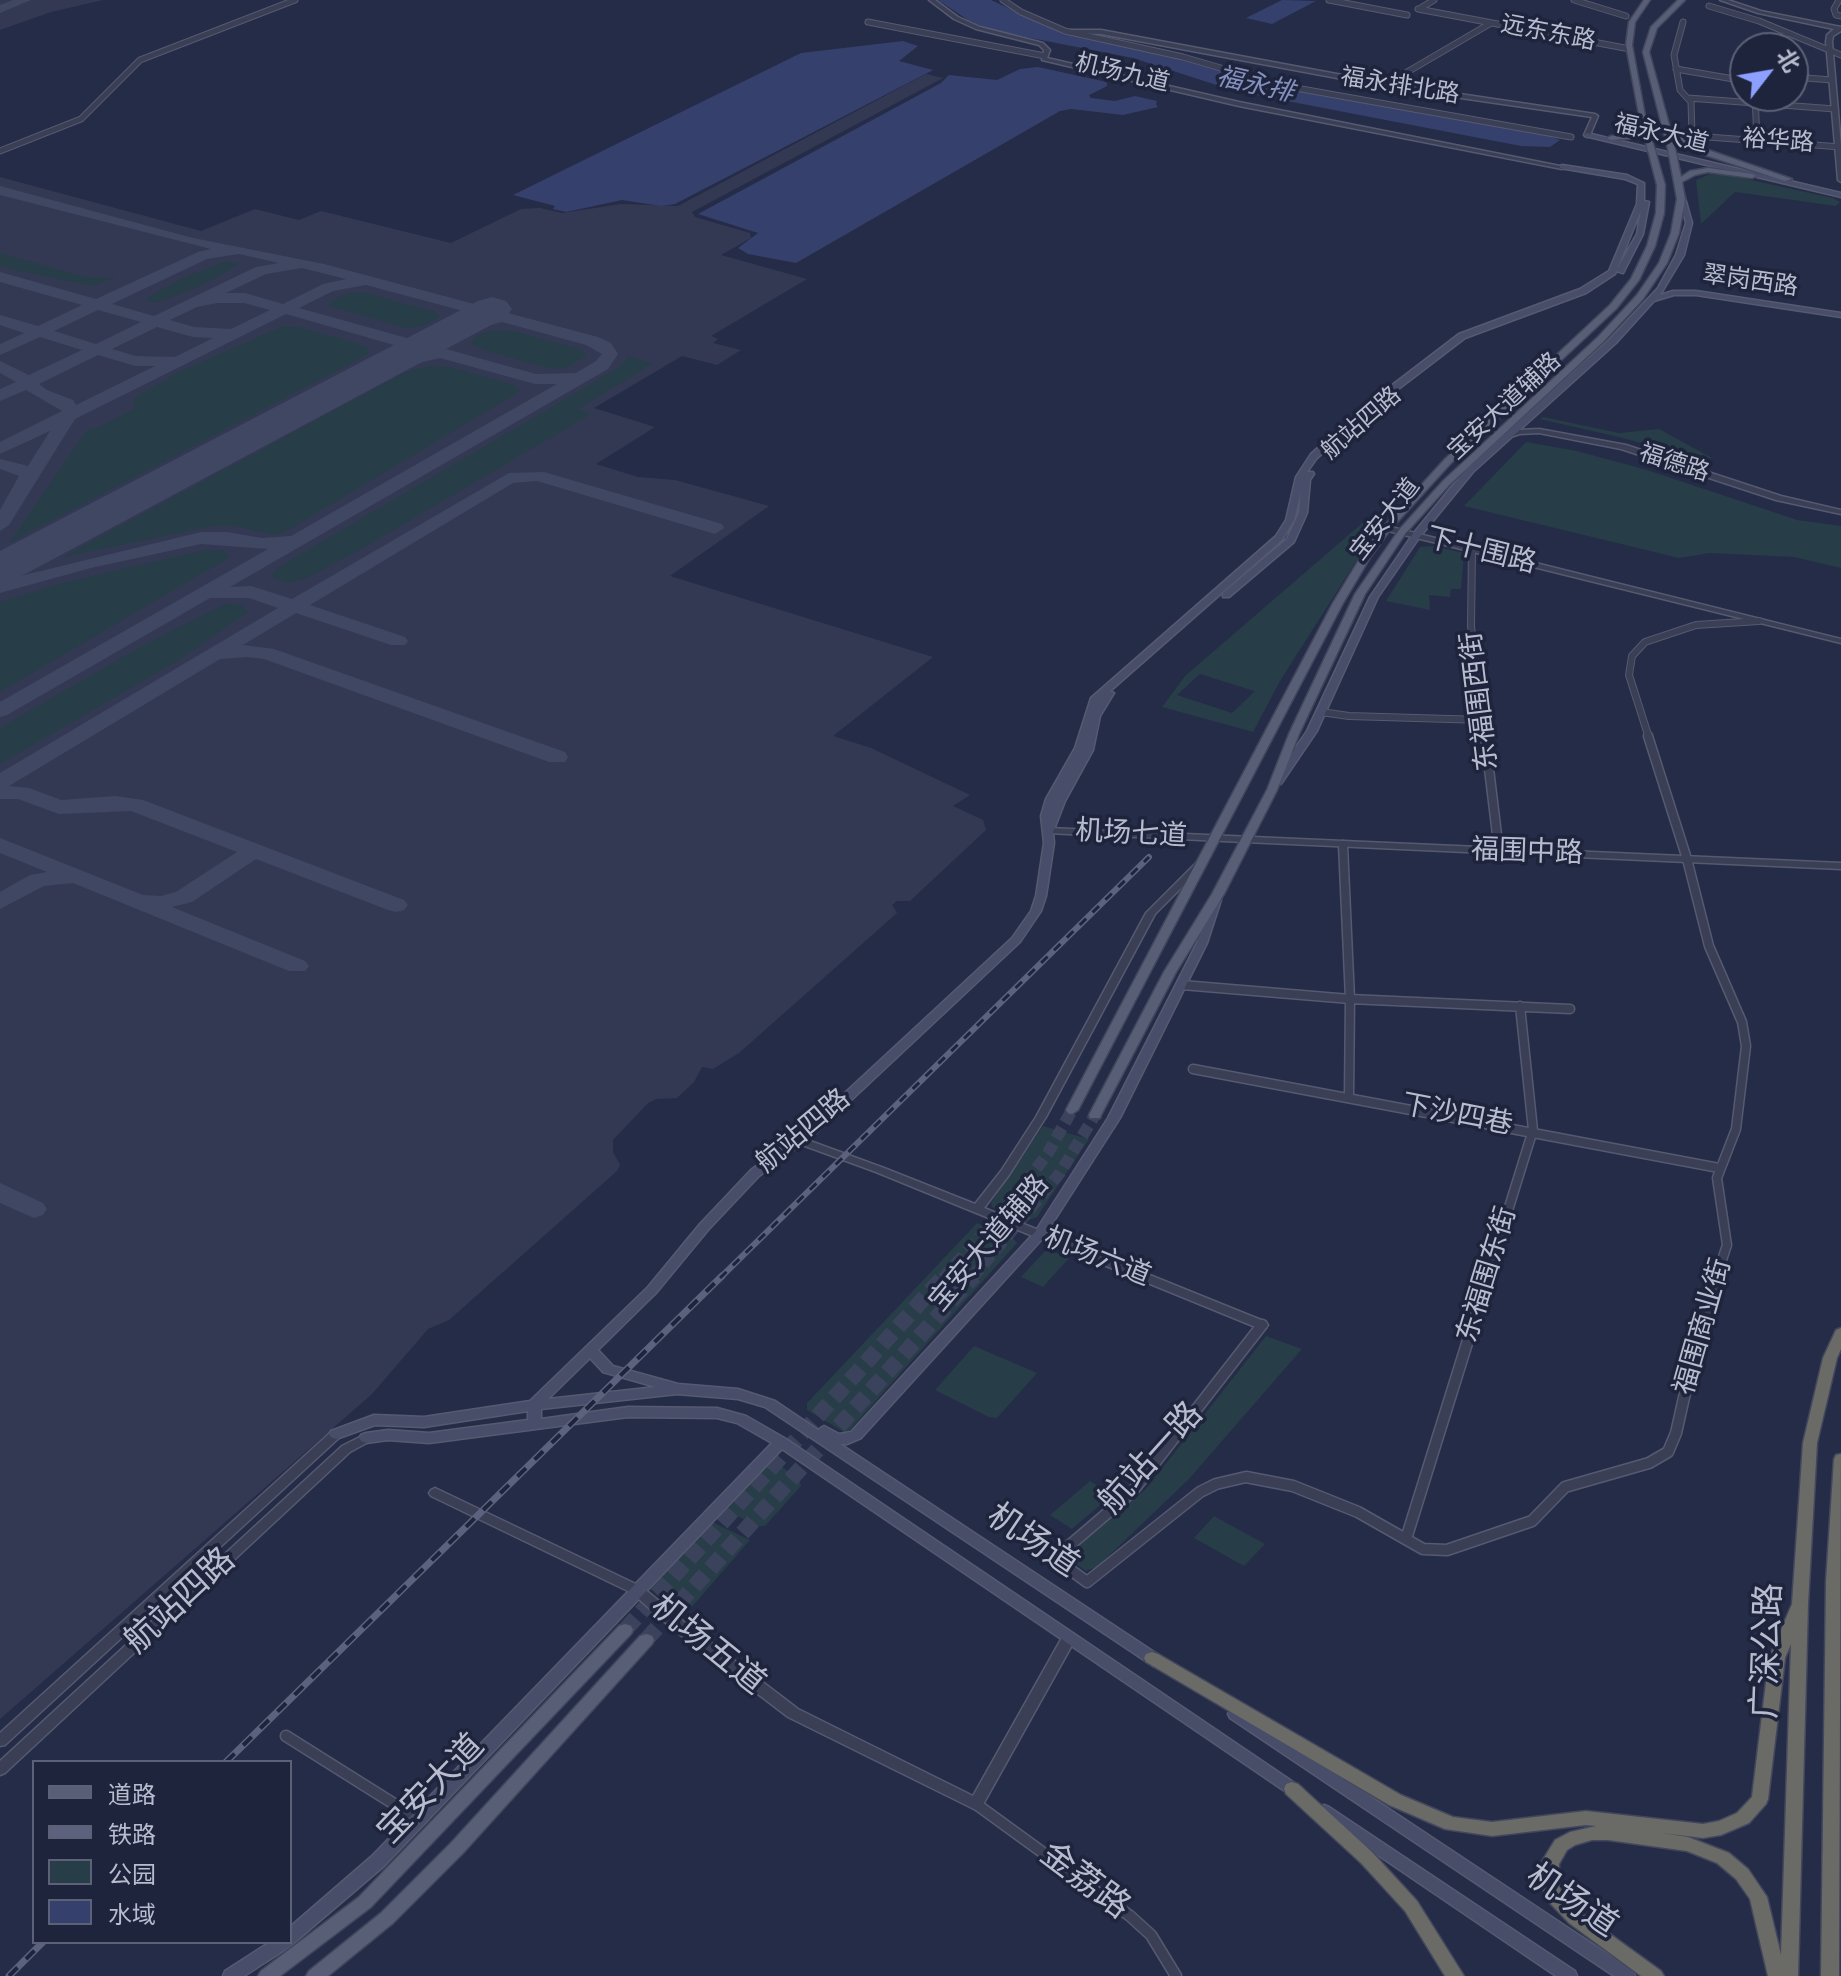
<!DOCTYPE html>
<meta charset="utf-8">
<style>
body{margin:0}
#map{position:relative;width:1841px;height:1976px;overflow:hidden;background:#252c47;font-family:"Roboto Condensed","Noto Sans SC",sans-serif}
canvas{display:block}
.legend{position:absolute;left:32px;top:1760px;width:260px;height:184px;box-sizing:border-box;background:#1e243c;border:2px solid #5c6177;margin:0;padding:10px 14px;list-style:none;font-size:24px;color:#b8bccf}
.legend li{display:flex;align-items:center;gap:16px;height:40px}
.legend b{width:40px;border:2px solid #5c6177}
.north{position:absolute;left:1729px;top:32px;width:80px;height:80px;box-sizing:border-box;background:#1e243c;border:2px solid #5c6177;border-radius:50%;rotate:59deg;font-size:22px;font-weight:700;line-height:32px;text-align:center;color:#b8bccf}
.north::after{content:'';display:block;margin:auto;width:28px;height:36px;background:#8da0ff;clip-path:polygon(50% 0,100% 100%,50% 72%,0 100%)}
</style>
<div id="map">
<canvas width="1841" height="1976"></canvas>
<ul class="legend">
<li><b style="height:10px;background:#585e76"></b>道路</li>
<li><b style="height:10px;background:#5c627d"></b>铁路</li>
<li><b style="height:22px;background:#273d48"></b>公园</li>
<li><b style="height:22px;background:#36406d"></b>水域</li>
</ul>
<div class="north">北</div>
</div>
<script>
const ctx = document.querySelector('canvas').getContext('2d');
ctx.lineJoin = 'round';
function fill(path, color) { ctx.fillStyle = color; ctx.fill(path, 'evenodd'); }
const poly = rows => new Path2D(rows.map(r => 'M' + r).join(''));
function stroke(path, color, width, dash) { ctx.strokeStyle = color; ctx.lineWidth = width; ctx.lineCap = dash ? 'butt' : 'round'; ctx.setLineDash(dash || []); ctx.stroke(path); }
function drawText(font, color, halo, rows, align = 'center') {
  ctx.font = font + ' "Roboto Condensed","Noto Sans SC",sans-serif'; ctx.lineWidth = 7; ctx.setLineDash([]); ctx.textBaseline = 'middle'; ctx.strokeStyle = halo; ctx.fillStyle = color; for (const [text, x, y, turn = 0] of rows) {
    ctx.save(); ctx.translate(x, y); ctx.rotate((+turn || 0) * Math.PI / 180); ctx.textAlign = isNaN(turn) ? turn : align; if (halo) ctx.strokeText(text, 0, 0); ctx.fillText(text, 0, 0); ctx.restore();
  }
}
const airport = poly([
 [0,0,103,0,51,12,0,30],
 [926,74,943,78,692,212,695,217,750,233,751,238,721,255,807,279,711,336,718,339,713,343,741,350,717,365,682,356,594,408,655,427,596,464,638,477,675,480,769,506,670,576,933,657,833,736,871,748,970,795,953,806,983,820,986,830,910,901,897,901,892,905,897,913,739,1053,713,1069,702,1067,694,1082,677,1098,656,1099,648,1103,613,1140,613,1152,620,1165,617,1171,449,1320,428,1329,372,1394,0,1719,0,177,201,231,255,209,299,220,321,211,451,243,521,209,540,208,562,213,621,204,678,206]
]);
const green = poly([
 [1710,174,1728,175,1833,198,1840,202,1836,206,1735,192,1701,224,1696,180],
 [0,253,85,277,117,277,92,286,15,270,0,266],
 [226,261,239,264,207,283,163,301,152,302,146,299,178,280],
 [361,292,436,312,440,317,423,326,406,328,329,306,331,301,345,294],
 [284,326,299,327,359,344,368,348,369,354,9,543,87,430,99,427,136,408,133,401,136,397,181,371],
 [495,330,516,332,579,349,587,355,567,368,552,369,483,350,471,343,477,335],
 [629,356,652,364,578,409,591,414,363,548,307,578,288,583,271,577,277,568,618,368],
 [429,366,450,367,514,385,521,391,283,533,275,535,235,526,213,526,63,557,404,373],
 [1543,417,1619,433,1659,429,1712,458,1694,459,1627,439,1540,419],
 [1526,442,1577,451,1647,470,1797,520,1841,526,1841,568,1794,557,1710,553,1679,558,1464,506],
 [1367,519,1381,522,1280,681,1253,732,1162,707,1185,676],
 [1200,674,1254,691,1255,691,1232,713,1177,695],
 [1433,546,1464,553,1461,589,1451,589,1450,597,1429,595,1430,610,1386,601,1420,547],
 [205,550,223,550,230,557,0,692,0,602,62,583],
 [225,604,242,605,248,612,179,660,0,764,0,728,142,646],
 [1043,1126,1089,1139,1037,1217,1026,1221,992,1207,991,1203],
 [977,1223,1013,1238,1017,1243,848,1432,844,1432,807,1410,807,1403],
 [1047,1249,1069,1258,1043,1287,1021,1277],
 [1266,1336,1302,1349,1189,1479,1097,1567,1086,1571,1069,1559,1070,1553,1146,1489],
 [974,1346,1037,1373,997,1418,989,1417,935,1390],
 [770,1463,778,1464,799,1479,801,1486,765,1526,758,1526,727,1511,724,1507,762,1464],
 [1090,1481,1112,1495,1072,1529,1050,1515],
 [1214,1516,1265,1544,1244,1566,1194,1538],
 [710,1521,750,1540,690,1609,678,1614,648,1587]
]);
const water = poly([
 [938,0,991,0,1063,34,1166,55,1290,90,1547,135,1560,140,1550,147,1521,146,1235,91,1133,58,990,30,968,20],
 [1282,0,1316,1,1272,24,1246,18],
 [903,41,918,46,899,61,933,70,675,204,661,206,622,200,566,212,553,209,555,206,513,195,801,53],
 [1038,67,1107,82,1107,86,1089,95,1091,98,1115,101,1135,96,1157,101,1156,104,1158,107,1123,115,1071,109,1060,111,796,263,748,254,738,248,758,233,698,214,941,83,949,75,997,80,1020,69]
]);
const taxiway = poly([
 [13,0,31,0,0,13,0,5,13,0],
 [0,186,193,238,324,264,598,337,611,343,618,354,608,369,230,587,251,586,292,599,509,473,544,472,722,524,724,528,715,534,537,481,513,483,310,605,405,637,408,641,405,645,391,645,296,613,243,645,274,649,565,752,568,757,565,762,549,762,264,659,247,657,220,659,9,786,29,788,61,800,115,796,143,800,404,900,408,905,404,910,396,912,388,910,256,859,192,902,172,907,305,961,309,966,305,971,289,971,73,883,44,886,0,909,0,892,30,875,47,872,0,853,0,838,143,895,161,896,176,892,237,852,131,811,59,814,18,799,0,799,0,773,278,608,249,598,210,598,7,715,0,717,0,702,268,549,201,544,91,568,0,593,0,581,201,532,227,532,262,538,291,536,557,384,535,384,440,358,384,371,378,370,376,366,378,362,418,352,286,314,75,419,9,525,0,531,0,510,19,476,0,469,0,459,28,466,50,431,0,454,0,442,62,411,26,390,0,401,0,389,16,382,0,373,0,361,29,375,82,350,40,337,0,355,0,344,24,333,0,325,0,315,38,326,82,305,0,282,0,272,96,299,198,252,211,249,0,195,0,186],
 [239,254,279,263,256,267,154,316,112,304,207,259,239,254],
 [302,268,346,279,323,284,283,304,245,293,226,293,266,274,302,268],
 [366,285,482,316,445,327,445,333,451,335,502,322,586,345,602,354,596,361,576,373,536,374,299,308,333,291,366,285],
 [217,303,244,303,270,310,231,329,194,327,170,320,197,307,217,303],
 [98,310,141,322,96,344,54,331,98,310],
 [157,327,193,337,213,338,175,357,136,356,112,349,157,327],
 [98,355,135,366,155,366,76,405,73,400,47,390,39,384,98,355],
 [0,1183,43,1203,47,1209,43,1215,34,1218,0,1203,0,1183]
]);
const runway = poly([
 [492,297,506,301,512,309,506,317,16,579,0,583,0,551,478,301,492,297]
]);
const primaryTunnelFar1 = poly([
 [943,1278,1012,1201,1048,1153,1072,1110],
 [972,1278,1060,1173,1095,1115]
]);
const primaryTunnel = poly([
 [625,1630,944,1276],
 [646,1640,974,1276]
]);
const minorFar3 = poly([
 [1003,0,1021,12,1065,31,1183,57,1279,85,1571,137],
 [1329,0,1407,15],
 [1574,0,1626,16],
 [1839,0,1834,9,1836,15,1841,16],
 [1709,6,1759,21,1841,55],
 [1418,9,1630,49],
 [1419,9,1434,0],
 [868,22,1045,56],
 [1683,22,1674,55,1680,90,1691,102,1692,135],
 [1769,48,1787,34],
 [1676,69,1745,81],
 [1793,77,1832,80],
 [1385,85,1491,23],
 [1755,96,1757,140],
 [1688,98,1835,109],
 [1668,134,1841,147],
 [0,151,81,119,140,60,295,0]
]);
const minorFar2 = poly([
 [1472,550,1471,626,1485,738],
 [1321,712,1349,716,1483,720],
 [1649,738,1629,675,1632,656,1645,642,1696,625,1759,621]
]);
const minorFar1 = poly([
 [1485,736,1499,851],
 [1648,736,1687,859,1709,946,1742,1022,1746,1046,1736,1129,1717,1178,1727,1245,1716,1278],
 [1343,845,1350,999,1349,1096],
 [1182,985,1350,999,1570,1009],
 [1193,1069,1719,1168],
 [1487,1278,1533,1130,1520,1006]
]);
const minor = poly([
 [1262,1325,1132,1492,1063,1551,1059,1557,1061,1563,1087,1582,1200,1492,1216,1484,1246,1477,1293,1486,1358,1512,1423,1549,1447,1550,1532,1521,1565,1487,1649,1463,1668,1452,1676,1433,1699,1331,1717,1276],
 [1406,1539,1488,1276],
 [286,1736,418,1819],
 [976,1804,1130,1916,1151,1935,1176,1976]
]);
const tertiary = poly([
 [929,0,935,0,958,17,980,27,1043,43,1050,50,1047,58,1239,102,1565,167,1562,169,1239,106,1042,60,1044,50,1039,45,976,29,954,19,929,0],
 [1720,0,1728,0,1761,11,1841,27,1841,31,1833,36,1832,42,1841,146,1841,182,1838,180,1826,42,1827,35,1834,29,1758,13,1720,0],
 [1070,30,1101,30,1385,83,1595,114,1598,116,1590,135,1587,137,1584,135,1592,117,1385,87,1101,34,1068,33,1068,31,1070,30],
 [1539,429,1626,445,1781,496,1841,510,1841,514,1776,500,1621,449,1539,433,1520,434,1507,438,1503,436,1519,430,1539,429],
 [1384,526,1387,526,1841,639,1841,643,1384,530,1384,526],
 [1049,828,1841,863,1841,869,1046,833,1044,831,1049,828],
 [1201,860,1206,863,1155,914,1046,1117,1009,1175,984,1208,1266,1322,1268,1325,1266,1328,1258,1328,876,1172,794,1142,793,1140,794,1138,802,1138,884,1168,975,1204,1001,1171,1036,1117,1146,913,1198,861,1201,860],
 [336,1430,340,1431,342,1434,340,1437,5,1745,0,1746,0,1733,332,1431,336,1430],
 [366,1434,370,1435,372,1438,370,1441,350,1452,5,1773,0,1775,0,1761,342,1446,366,1434],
 [435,1488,642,1587,684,1622,798,1709,973,1796,1064,1634,1069,1633,1074,1634,1076,1638,981,1808,976,1810,788,1717,674,1630,632,1593,431,1496,429,1493,431,1490,435,1488]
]);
const secondary = poly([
 [1587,133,1841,193,1841,197,1585,136,1585,134,1587,133],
 [1562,165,1627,175,1644,183,1644,201,1649,202,1643,234,1623,273,1616,271,1637,234,1641,210,1615,274,1586,293,1465,338,1380,403,1317,458,1307,472,1313,472,1314,474,1310,480,1307,513,1294,542,1229,597,1223,597,1223,593,1287,539,1299,513,1301,492,1294,520,1282,540,1110,691,1114,693,1100,716,1093,750,1065,801,1053,832,1054,843,1046,896,1041,911,1020,942,815,1134,759,1176,708,1230,656,1293,598,1350,613,1366,678,1384,738,1389,775,1401,818,1430,824,1426,839,1434,851,1432,1035,1232,1108,1118,1197,943,1211,900,1216,897,1220,898,1221,900,1207,943,1120,1118,1043,1238,861,1438,847,1444,840,1444,1163,1658,1165,1662,1163,1666,1158,1668,1153,1666,765,1407,738,1399,677,1394,541,1409,541,1419,628,1407,717,1408,746,1416,786,1439,1302,1788,1305,1792,1302,1796,1297,1798,1292,1796,782,1449,384,1866,289,1947,244,1976,223,1976,225,1971,270,1942,290,1942,290,1927,372,1856,772,1443,737,1423,717,1418,628,1417,429,1443,388,1440,366,1443,361,1441,359,1438,361,1435,366,1433,388,1430,429,1433,528,1420,528,1411,424,1427,375,1425,336,1439,331,1437,329,1434,331,1431,374,1415,424,1417,530,1401,648,1287,700,1224,751,1170,807,1128,1012,938,1031,911,1036,896,1044,843,1041,816,1046,799,1075,748,1091,698,1276,536,1286,520,1296,477,1311,454,1374,399,1459,334,1580,289,1609,271,1637,204,1638,184,1625,179,1560,168,1560,166,1562,165],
 [590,1358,603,1372,656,1387,548,1399,590,1358],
 [1678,190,1683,191,1692,223,1684,255,1660,295,1673,291,1696,291,1841,313,1841,317,1696,295,1674,295,1654,301,1616,343,1473,472,1419,538,1378,597,1317,731,1281,784,1273,784,1272,782,1307,731,1370,597,1413,534,1467,468,1610,339,1658,288,1676,255,1686,223,1678,190],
 [1235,1708,1240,1710,1633,1971,1635,1976,1614,1976,1230,1718,1228,1714,1230,1710,1235,1708],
 [1324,1805,1329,1807,1575,1971,1577,1976,1556,1976,1319,1815,1316,1811,1319,1807,1324,1805]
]);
const primary = poly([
 [1644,0,1650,0,1635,22,1632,45,1645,116,1665,185,1664,213,1655,246,1639,280,1616,309,1451,463,1390,530,1371,556,1343,603,1078,1110,1072,1114,1068,1113,1066,1110,1333,603,1362,555,1384,526,1445,459,1610,305,1631,279,1647,246,1656,213,1657,185,1643,131,1634,138,1611,140,1607,138,1611,136,1632,134,1641,125,1626,45,1629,22,1644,0],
 [1678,0,1685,0,1657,28,1649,52,1671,132,1708,150,1792,179,1785,181,1702,154,1673,139,1681,177,1690,171,1708,168,1752,174,1756,176,1752,178,1708,172,1695,175,1682,182,1685,199,1679,233,1667,263,1643,299,1604,341,1449,485,1405,534,1365,594,1299,734,1277,790,1224,894,1176,972,1101,1115,1100,1118,1090,1118,1089,1115,1164,972,1212,894,1267,790,1289,734,1355,594,1399,530,1443,481,1598,337,1637,295,1659,263,1671,233,1677,199,1668,149,1643,52,1651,27,1678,0],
 [625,1624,631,1626,633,1630,631,1634,371,1907,280,1976,258,1976,261,1971,359,1897,619,1626,625,1624],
 [646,1634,652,1636,654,1640,652,1644,463,1853,393,1923,328,1976,306,1976,309,1971,381,1913,451,1843,640,1636,646,1634]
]);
const trunk = poly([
 [1841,1328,1841,1349,1837,1358,1817,1443,1808,1604,1798,1976,1768,1976,1750,1899,1736,1879,1717,1863,1687,1851,1608,1840,1592,1840,1575,1845,1567,1850,1559,1864,1559,1886,1562,1893,1581,1913,1661,1971,1664,1976,1641,1976,1569,1923,1550,1903,1541,1886,1541,1863,1555,1840,1570,1832,1596,1826,1586,1825,1492,1836,1445,1829,1389,1805,1146,1662,1144,1658,1146,1654,1152,1652,1158,1654,1401,1795,1453,1817,1492,1822,1586,1811,1703,1824,1719,1821,1737,1813,1752,1797,1769,1658,1792,1604,1803,1443,1823,1358,1836,1330,1841,1328],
 [1791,1644,1781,1955,1767,1897,1748,1869,1729,1853,1688,1837,1662,1833,1703,1838,1721,1835,1749,1823,1766,1804,1768,1799,1785,1658,1791,1644],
 [1841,1454,1839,1976,1821,1976,1826,1581,1834,1459,1836,1455,1841,1454],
 [1292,1782,1298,1784,1373,1853,1417,1901,1464,1976,1445,1976,1405,1911,1361,1863,1286,1794,1284,1789,1286,1784,1292,1782]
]);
const railFar1 = poly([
 [720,1278,1149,857]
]);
const rail = poly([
 [226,1762,722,1276],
 [9,1976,43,1942]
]);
const farStreetnames = [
 ["远东东路",1548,34,11],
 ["机场九道",1122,74,13],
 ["福永排北路",1400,87,9],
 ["福永大道",1661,135,13],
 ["裕华路",1778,142,4],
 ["翠岗西路",1750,282,8],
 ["宝安大道辅路",1505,407,-43],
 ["航站四路",1362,424,-41],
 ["福德路",1674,464,18],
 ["宝安大道",1386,520,-52]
];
const farWaternames = [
 ["福永排",1255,86,13]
];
const streetNames = [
 ["下十围路",1481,552,14],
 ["东福围西街",1481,701,-97],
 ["机场七道",1131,835,3],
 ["福围中路",1527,853,2],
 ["下沙四巷",1457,1116,11],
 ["航站四路",804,1132,-40],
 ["宝安大道辅路",990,1244,-50],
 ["机场六道",1097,1258,22],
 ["东福围东街",1488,1275,-73],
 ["福围商业街",1704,1327,-74]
];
const nearStreetnames = [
 ["航站一路",1152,1459,-48],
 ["机场道",1032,1542,34],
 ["航站四路",181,1602,-43],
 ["机场五道",707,1646,39],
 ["广深公路",1769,1651,-88],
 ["宝安大道",432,1790,-46],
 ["金荔路",1084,1882,37],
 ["机场道",1571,1902,34]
];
fill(airport, '#343953');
fill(green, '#273d48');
fill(water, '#36406d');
fill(taxiway, '#404762');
fill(runway, '#404762');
stroke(primaryTunnelFar1, '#3b425b', 12, [12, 6]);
stroke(primaryTunnel, '#3b425b', 16, [16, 8]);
stroke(minorFar3, '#565a70', 7);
stroke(minorFar2, '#565a70', 8);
stroke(minorFar1, '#565a70', 11);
stroke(minor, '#565a70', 13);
stroke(tertiary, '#565a70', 3);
stroke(secondary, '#565a70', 3);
stroke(primary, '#41465c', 3);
stroke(trunk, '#42475d', 3);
stroke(minorFar3, '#3a3f56', 5);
stroke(minorFar2, '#3a3f56', 6);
stroke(minorFar1, '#3a3f56', 8);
stroke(minor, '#3a3f56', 10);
fill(tertiary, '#3a3f56');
fill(secondary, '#484d69');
fill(primary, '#585e76');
fill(trunk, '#6a6a66');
stroke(railFar1, '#5c627d', 6);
stroke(rail, '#5c627d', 7);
stroke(railFar1, '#1e243c', 3, [9]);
stroke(rail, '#1e243c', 4, [12]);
drawText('24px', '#b8bccf', '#1e243c', farStreetnames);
drawText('italic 26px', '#8490bd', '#1e243c', farWaternames);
drawText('28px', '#b8bccf', '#1e243c', streetNames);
drawText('34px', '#b8bccf', '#1e243c', nearStreetnames);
</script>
